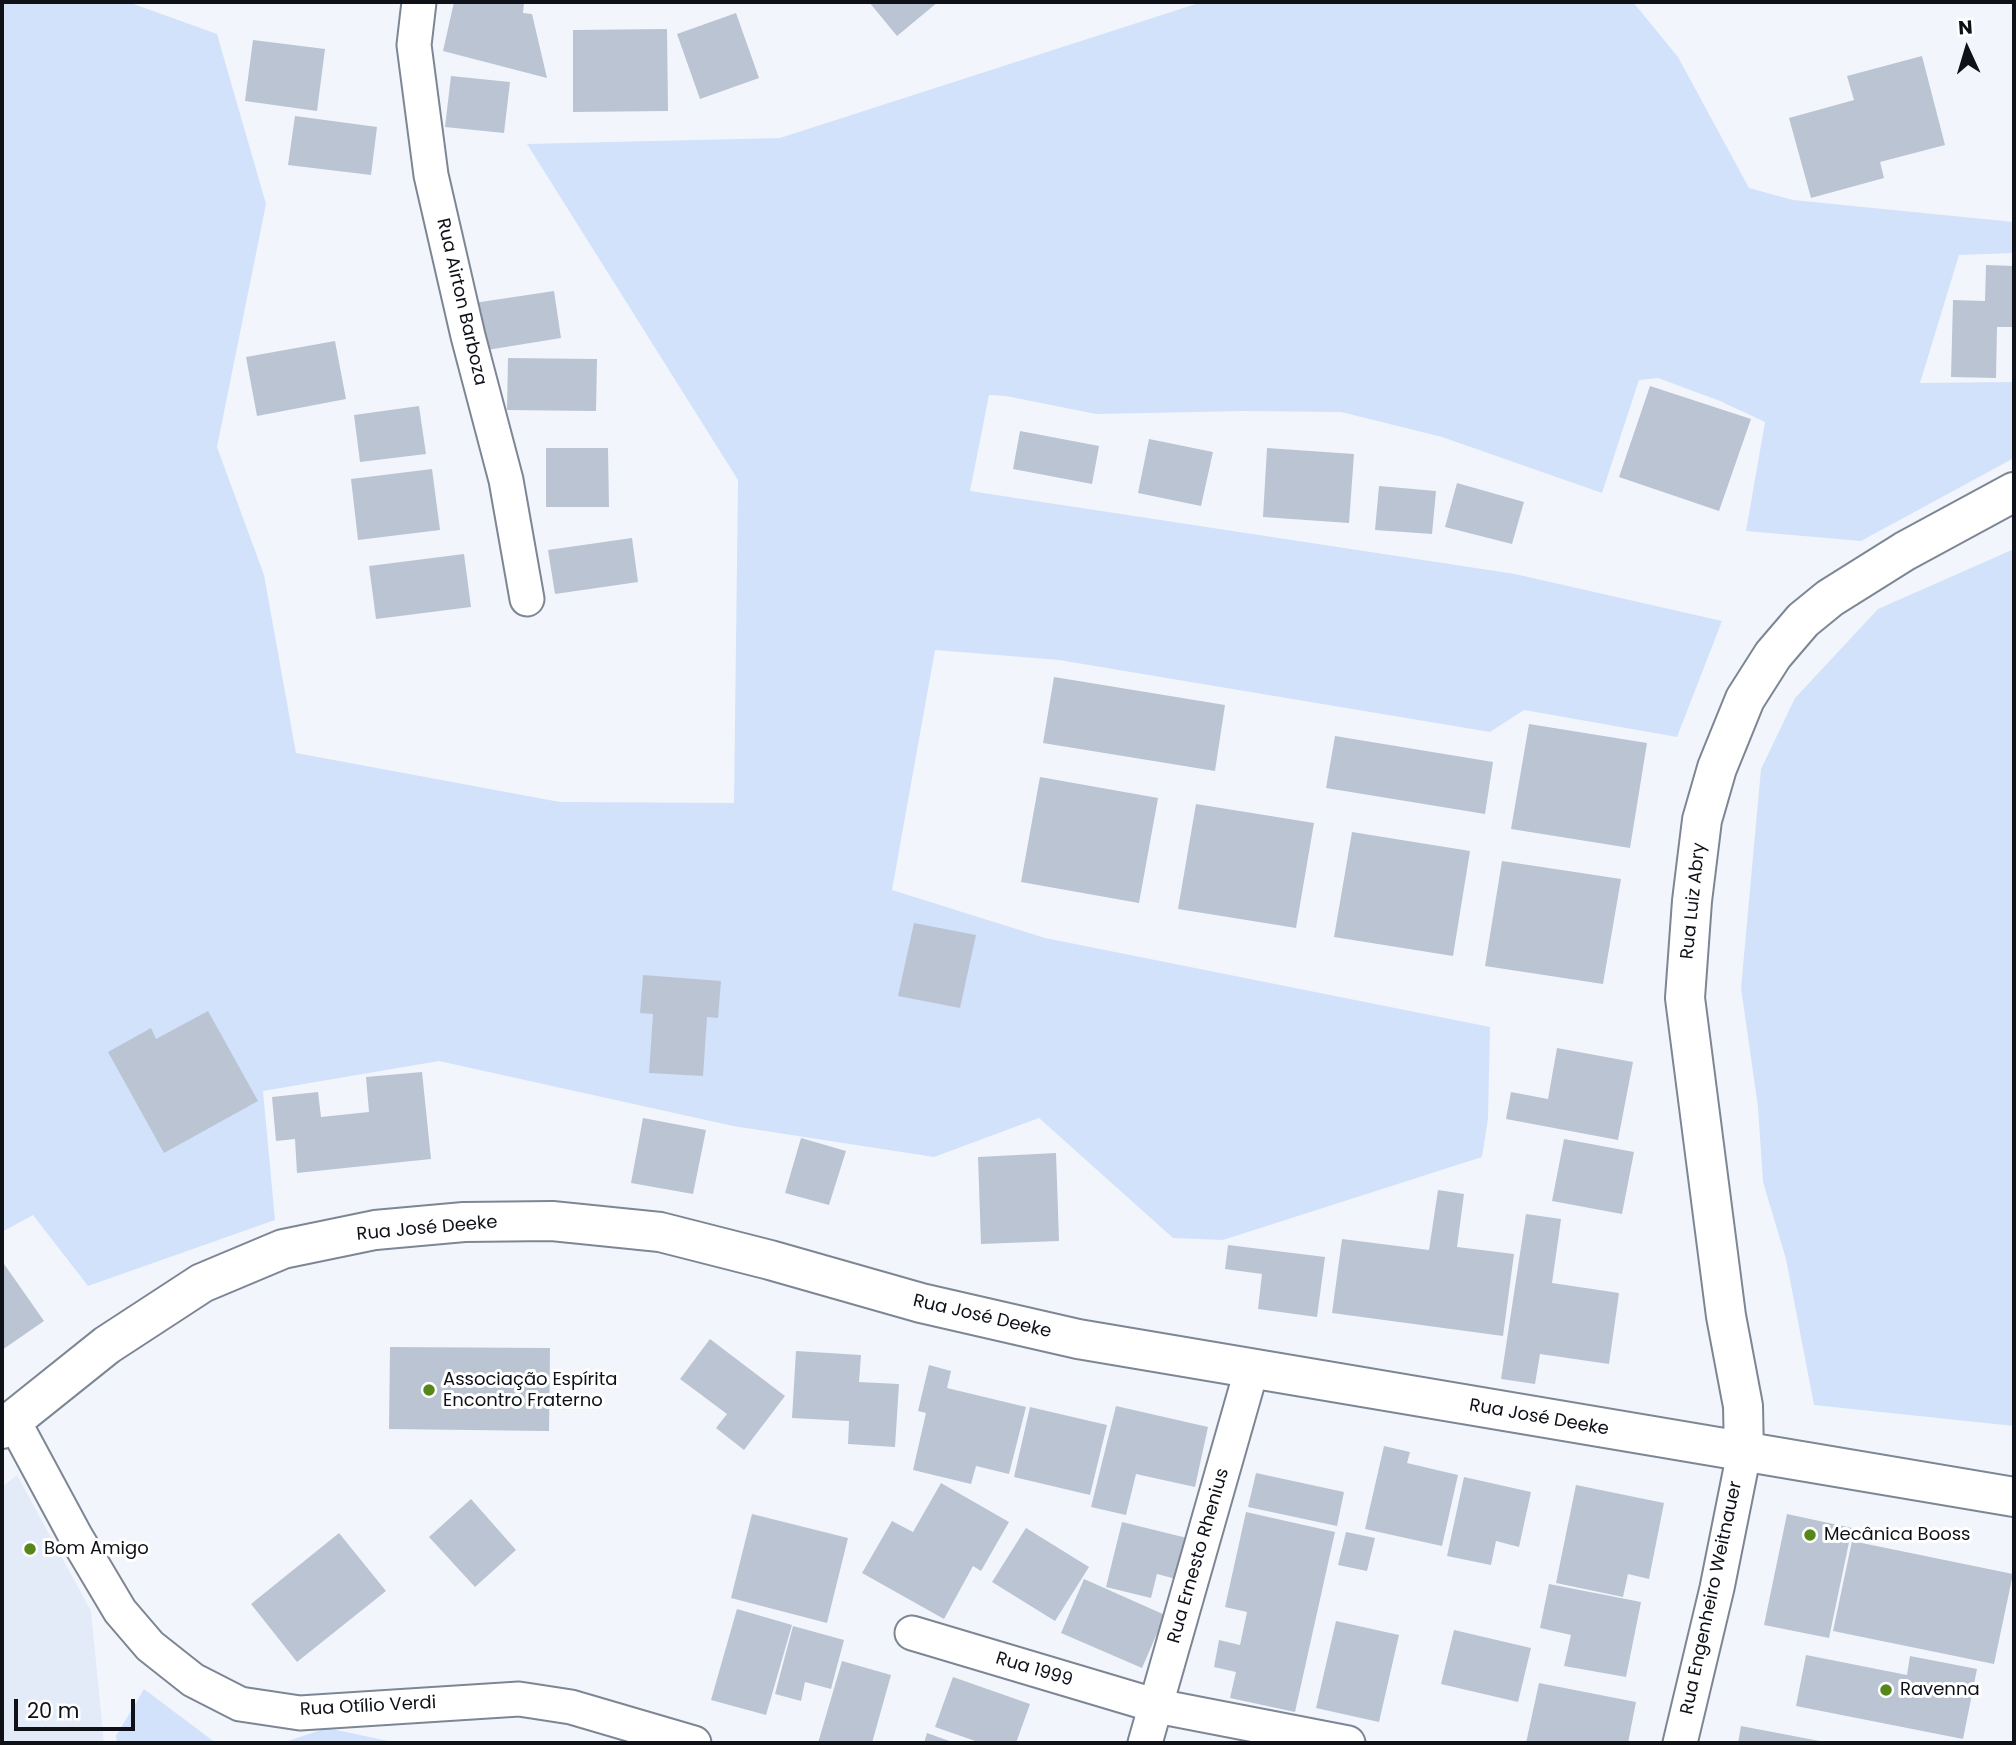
<!DOCTYPE html>
<meta charset="utf-8">
<style>
body{margin:0}
#map{position:relative;width:2016px;height:1745px;overflow:hidden;background:#f2f6fc;font-family:Poppins,sans-serif}
canvas{display:block}
.frame{position:absolute;inset:0;border:4px solid #0e1117;pointer-events:none}
.north{position:absolute;left:1932px;top:14px;width:70px;height:70px;-webkit-text-stroke:5px #fff;paint-order:stroke;rotate:356deg;font-size:19px;font-weight:700;line-height:28px;text-align:center;color:#0e1117}
.north::after{content:'';display:block;margin:auto;width:24px;height:32px;background:#0e1117;clip-path:polygon(50% 0,100% 100%,50% 72%,0 100%)}
.scale{position:absolute;left:14px;top:1699px;width:121px;height:32px;box-sizing:border-box;border:4px solid #0e1117;border-top:0;padding-left:9px;font-size:21px;line-height:24px;white-space:nowrap;color:#0e1117;-webkit-text-stroke:5px #fff;paint-order:stroke}
</style>
<div id="map">
<canvas width="2016" height="1745"></canvas>
<div class="frame"></div>
<div class="north">N</div>
<div class="scale">20 m</div>
</div>
<script>
const ctx = document.querySelector('canvas').getContext('2d');
ctx.lineJoin = 'round';
function fill(path, color) { ctx.fillStyle = color; ctx.fill(path, 'evenodd'); }
const poly = rows => new Path2D(rows.map(r => 'M' + r).join(''));
function stroke(path, color, width, dash) { ctx.strokeStyle = color; ctx.lineWidth = width; ctx.lineCap = dash ? 'butt' : 'round'; ctx.setLineDash(dash || []); ctx.stroke(path); }
function drawText(font, color, halo, rows, align = 'center') {
  ctx.font = font + ' Poppins,sans-serif'; ctx.lineWidth = 6; ctx.setLineDash([]); ctx.textBaseline = 'middle'; ctx.strokeStyle = halo; ctx.fillStyle = color; for (const [text, x, y, turn = 0] of rows) {
    ctx.save(); ctx.translate(x, y); ctx.rotate((+turn || 0) * Math.PI / 180); ctx.textAlign = isNaN(turn) ? turn : align; if (halo) ctx.strokeText(text, 0, 0); ctx.fillText(text, 0, 0); ctx.restore();
  }
}
const built = poly([
 [17,1475,91,1611,104,1743,2,1743,2,1487]
]);
const green = poly([
 [2,2,128,2,217,34,266,204,217,447,264,575,296,753,560,802,734,803,738,480,527,144,780,138,1202,2,1633,2,1678,57,1749,188,1793,200,2014,222,2014,253,1959,255,1920,383,2014,382,2014,458,1861,541,1746,531,1765,422,1720,401,1658,378,1639,380,1602,493,1442,437,1341,412,1244,411,1096,414,1006,396,989,395,970,491,1515,574,1722,621,1677,737,1524,710,1490,732,1059,660,935,650,892,890,1045,938,1490,1027,1488,1119,1482,1157,1223,1240,1173,1238,1039,1118,934,1157,733,1126,439,1061,263,1091,275,1220,88,1286,33,1215,2,1232],
 [2014,549,2014,1426,1814,1405,1786,1259,1763,1182,1758,1107,1741,988,1761,769,1795,698,1878,609],
 [144,1689,216,1743,117,1743,116,1736],
 [327,1728,398,1743,282,1743]
]);
const building = poly([
 [454,2,524,2,523,13,532,14,547,78,443,51],
 [869,2,938,2,897,36],
 [736,13,759,78,700,99,677,34],
 [667,29,668,111,573,112,573,30],
 [253,40,325,49,317,111,245,101],
 [1922,56,1945,145,1880,162,1884,178,1811,198,1789,118,1854,100,1847,76],
 [451,76,510,82,504,133,445,127],
 [295,116,377,127,371,175,288,165],
 [1986,265,2014,266,2014,327,1997,327,1996,378,1951,377,1953,300,1985,301],
 [554,291,561,338,481,351,474,303],
 [335,341,346,399,257,416,246,357],
 [508,358,597,359,596,411,507,410],
 [1650,386,1751,419,1719,511,1619,477],
 [419,406,426,454,360,462,354,415],
 [1020,431,1099,446,1092,484,1013,469],
 [1149,439,1213,452,1201,506,1138,493],
 [546,448,608,448,609,507,546,507],
 [1267,448,1354,454,1349,523,1263,517],
 [432,469,440,530,358,540,351,479],
 [1457,483,1524,502,1512,544,1445,527],
 [1379,486,1436,491,1432,534,1375,530],
 [632,538,638,582,555,594,548,550],
 [464,554,471,607,376,619,369,566],
 [1054,677,1225,705,1215,771,1043,743],
 [1529,724,1647,743,1630,848,1511,829],
 [1335,736,1493,762,1485,814,1326,788],
 [1040,777,1158,798,1139,903,1021,882],
 [1196,804,1314,823,1296,928,1178,909],
 [1352,832,1470,851,1453,956,1334,937],
 [1502,861,1621,879,1603,984,1485,966],
 [914,923,976,935,960,1008,898,996],
 [643,975,721,981,718,1018,707,1017,703,1076,649,1073,653,1014,640,1013],
 [208,1011,258,1101,164,1153,108,1052,151,1028,156,1039],
 [1557,1048,1633,1062,1618,1140,1506,1119,1511,1092,1548,1099],
 [422,1072,431,1159,297,1173,295,1139,276,1141,272,1097,318,1092,321,1117,369,1112,366,1077],
 [643,1118,706,1130,693,1194,631,1183],
 [801,1138,846,1151,829,1205,785,1193],
 [1564,1139,1634,1152,1622,1214,1552,1201],
 [1056,1153,1059,1241,981,1244,978,1157],
 [1438,1190,1464,1194,1457,1247,1514,1254,1503,1336,1332,1313,1342,1239,1429,1250],
 [1526,1214,1561,1219,1552,1283,1619,1293,1609,1364,1540,1354,1535,1384,1501,1379],
 [1228,1245,1325,1257,1317,1317,1258,1309,1262,1274,1225,1269],
 [2,1261,44,1321,2,1350],
 [710,1339,785,1396,744,1450,716,1428,727,1414,680,1379],
 [390,1347,550,1348,549,1431,389,1429],
 [796,1351,861,1355,859,1382,899,1384,895,1447,848,1444,849,1421,792,1418],
 [929,1365,951,1371,947,1388,1026,1407,1009,1474,976,1466,971,1484,913,1470,926,1413,918,1411],
 [1116,1406,1208,1427,1195,1487,1136,1474,1126,1515,1091,1507],
 [1030,1407,1107,1425,1090,1495,1014,1477],
 [1384,1446,1410,1452,1407,1463,1458,1475,1442,1546,1365,1529],
 [1256,1473,1344,1492,1337,1526,1248,1507],
 [1464,1477,1531,1492,1519,1547,1496,1541,1491,1565,1447,1556],
 [941,1483,1009,1522,981,1571,973,1566,944,1619,862,1573,892,1521,913,1532],
 [1576,1485,1664,1503,1649,1579,1628,1574,1623,1597,1556,1583],
 [471,1499,516,1550,475,1587,429,1537],
 [1246,1512,1335,1532,1295,1712,1230,1698,1236,1672,1214,1667,1219,1640,1240,1645,1247,1612,1225,1607],
 [752,1514,848,1538,827,1623,731,1598],
 [1787,1514,1852,1528,1829,1638,1764,1625],
 [1122,1522,1187,1538,1176,1579,1157,1574,1151,1598,1106,1587],
 [1026,1528,1089,1567,1055,1621,992,1582],
 [1346,1532,1375,1538,1367,1571,1338,1565],
 [339,1533,386,1591,297,1662,251,1604],
 [1852,1541,2013,1574,1994,1664,1833,1631],
 [1084,1579,1165,1615,1142,1668,1061,1633],
 [1549,1584,1641,1602,1626,1677,1564,1666,1571,1635,1540,1628],
 [737,1609,792,1625,766,1715,711,1700],
 [1336,1621,1399,1635,1379,1722,1316,1708],
 [793,1626,844,1640,831,1689,805,1682,801,1701,775,1694],
 [1454,1630,1531,1648,1518,1702,1441,1684],
 [1806,1655,1907,1675,1910,1656,1977,1669,1963,1739,1796,1706],
 [842,1661,891,1675,872,1743,818,1743],
 [953,1677,1030,1704,1016,1743,981,1743,935,1727],
 [1539,1683,1636,1702,1628,1743,1526,1743],
 [1741,1726,1825,1742,1825,1743,1738,1743],
 [927,1733,955,1743,924,1743]
]);
const street = poly([
 [419,2,414,45,431,175,468,336,506,480,527,599],
 [13,1420,76,1537,120,1611,150,1646,193,1680,240,1704,300,1713,519,1699,571,1707,694,1743],
 [912,1633,1157,1706,1348,1743],
 [1145,1743,1252,1368],
 [1680,1743,1717,1588,1744,1453]
]);
const secondary = poly([
 [2,1429,107,1345,202,1283,283,1249,375,1230,464,1222,552,1221,660,1232,770,1260,921,1303,1078,1339,2014,1497],
 [1744,1453,1743,1406,1726,1316,1685,998,1692,901,1702,820,1717,768,1745,699,1773,655,1803,620,1830,598,1905,551,2014,492]
]);
const markers = [
 [429,1390,7,"#55871b"],
 [1810,1535,7,"#55871b"],
 [30,1549,7,"#55871b"],
 [1886,1690,7,"#55871b"]
];
const streetNames = [
 ["Rua Airton Barboza",461,302,77],
 ["Rua Luiz Abry",1694,901,-84],
 ["Rua José Deeke",427,1229,-5],
 ["Rua José Deeke",982,1317,13],
 ["Rua José Deeke",1539,1418,10],
 ["Rua Ernesto Rhenius",1199,1556,-74],
 ["Rua Engenheiro Weitnauer",1712,1598,-78],
 ["Rua 1999",1034,1670,17],
 ["Rua Otílio Verdi",368,1707,-3]
];
const poiNames = [
 ["Associação Espírita",443,1380],
 ["Encontro Fraterno",443,1401],
 ["Mecânica Booss",1824,1535],
 ["Bom Amigo",44,1549],
 ["Ravenna",1900,1690]
];
fill(built, '#e2ebf7');
fill(green, '#d2e2fb');
fill(building, '#bbc4d3');
stroke(street, '#7d8694', 37);
stroke(secondary, '#7d8694', 42);
stroke(street, '#fff', 33);
stroke(secondary, '#fff', 38);
for (const [x, y, r, color] of markers) { const dot = new Path2D(); dot.arc(x, y, r, 0, 2 * Math.PI); ctx.fillStyle = color; ctx.fill(dot); stroke(dot, '#fff', 2.5); }
drawText('18px', '#0e1117', '#fff', streetNames);
drawText('18px', '#0e1117', '#fff', poiNames, 'left');
</script>
